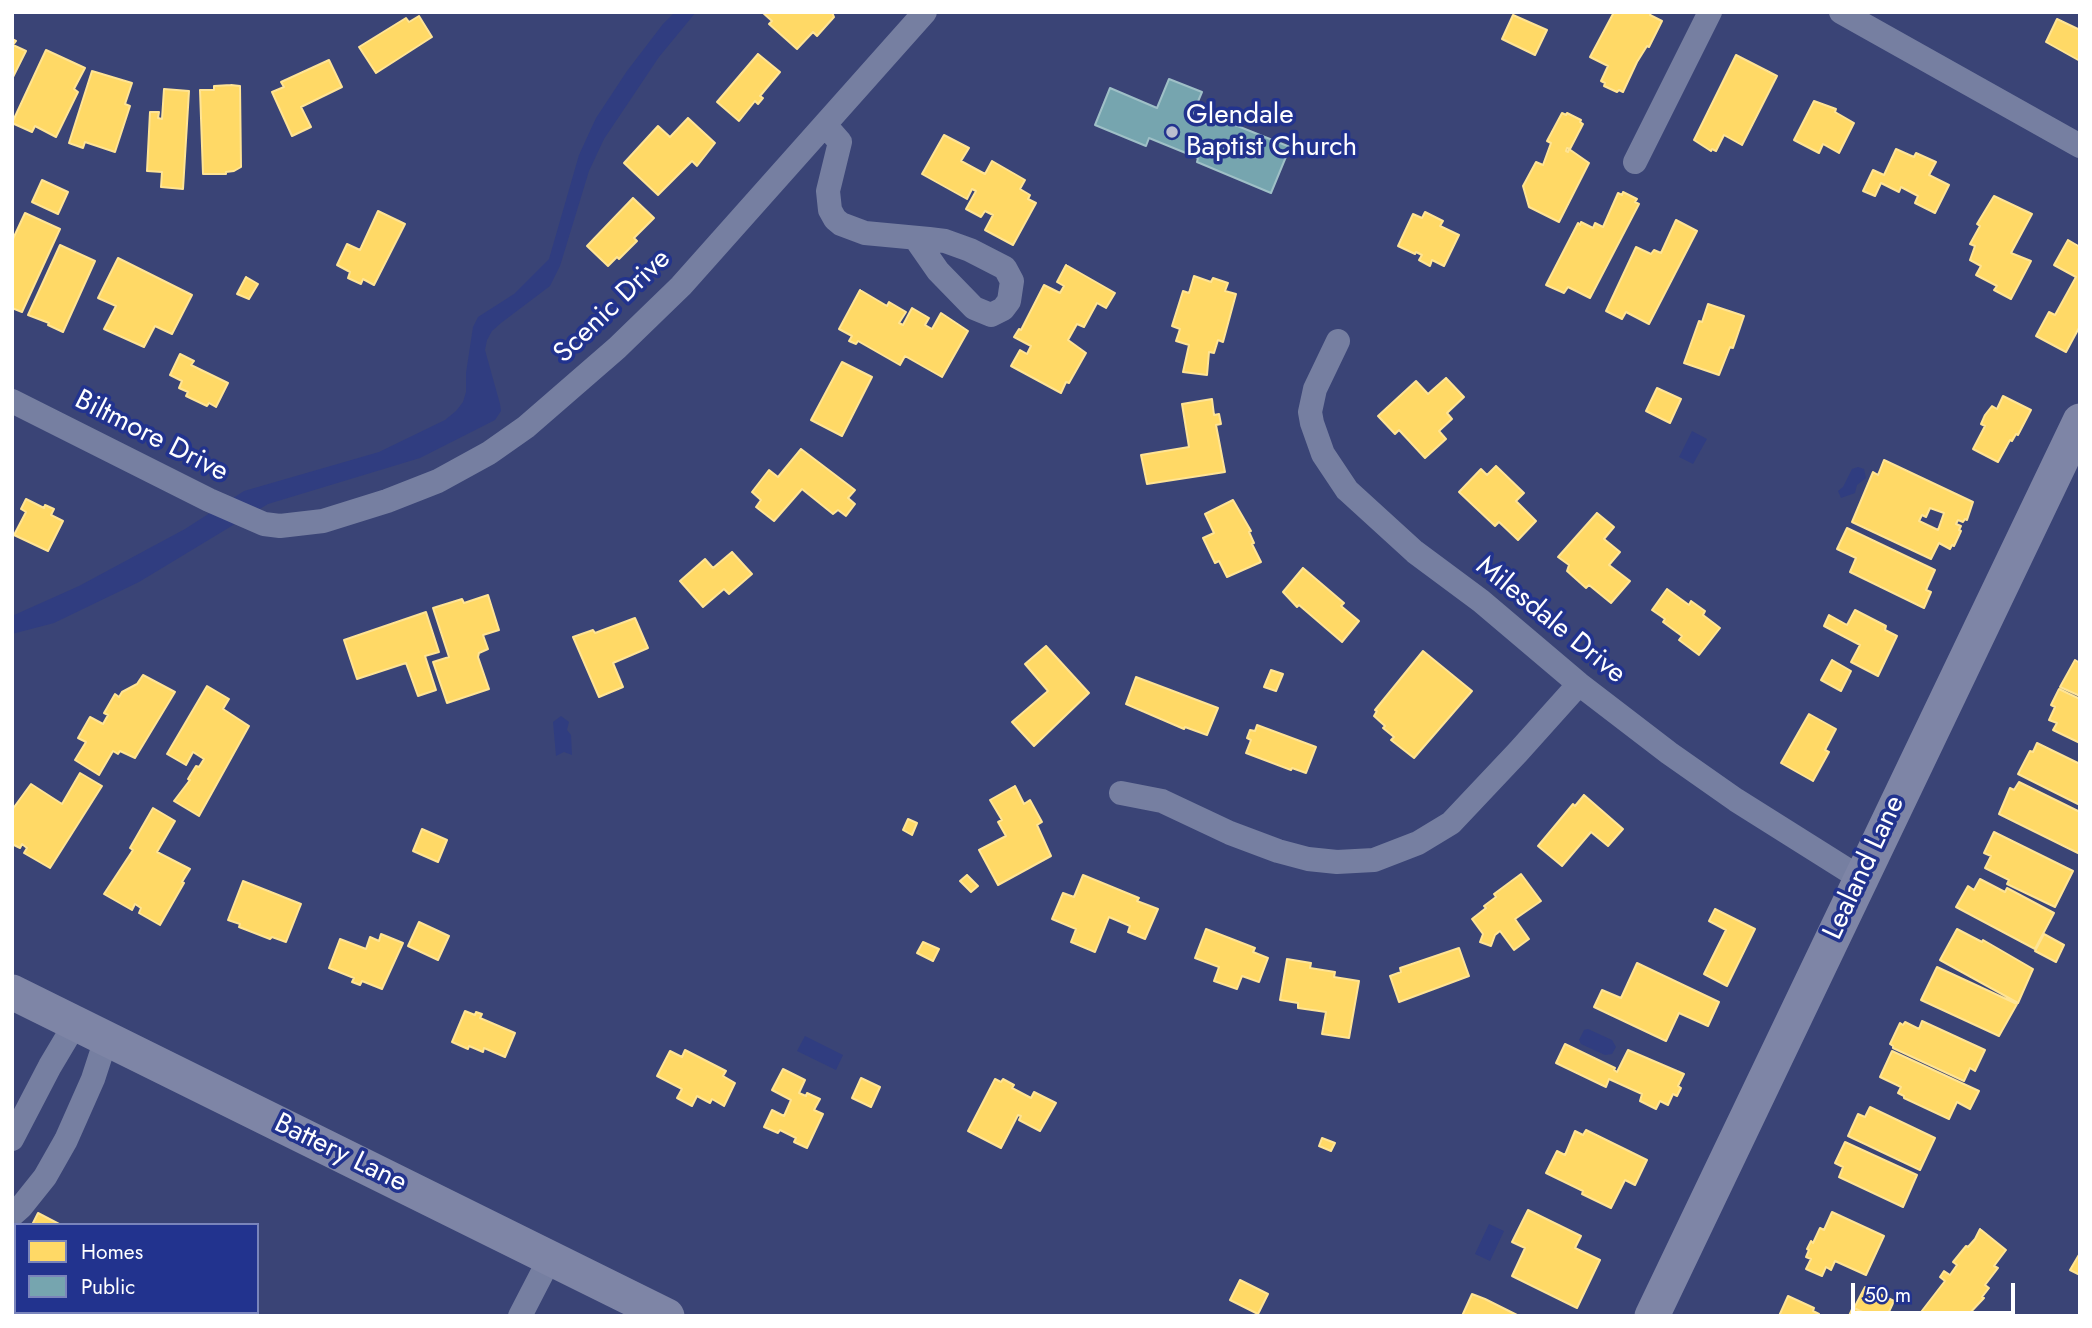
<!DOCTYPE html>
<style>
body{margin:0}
#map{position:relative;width:2092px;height:1328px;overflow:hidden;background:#3a4476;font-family:Jost,sans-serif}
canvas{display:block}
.frame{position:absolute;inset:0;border:14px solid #fff;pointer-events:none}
.legend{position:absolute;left:14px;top:1223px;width:245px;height:91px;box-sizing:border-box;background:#22338e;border:2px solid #7a85bb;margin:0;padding:9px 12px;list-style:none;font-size:21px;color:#fff}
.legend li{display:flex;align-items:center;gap:14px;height:35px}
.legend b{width:35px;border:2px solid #7a85bb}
.scale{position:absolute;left:1851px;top:1283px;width:164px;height:32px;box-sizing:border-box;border:4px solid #fff;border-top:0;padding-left:9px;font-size:21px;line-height:24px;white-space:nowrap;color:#fff;-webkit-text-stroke:5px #22338e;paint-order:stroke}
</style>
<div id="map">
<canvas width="2092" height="1328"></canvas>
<div class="frame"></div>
<ul class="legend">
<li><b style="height:19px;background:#ffd966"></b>Homes</li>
<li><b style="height:19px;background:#76a5af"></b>Public</li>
</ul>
<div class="scale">50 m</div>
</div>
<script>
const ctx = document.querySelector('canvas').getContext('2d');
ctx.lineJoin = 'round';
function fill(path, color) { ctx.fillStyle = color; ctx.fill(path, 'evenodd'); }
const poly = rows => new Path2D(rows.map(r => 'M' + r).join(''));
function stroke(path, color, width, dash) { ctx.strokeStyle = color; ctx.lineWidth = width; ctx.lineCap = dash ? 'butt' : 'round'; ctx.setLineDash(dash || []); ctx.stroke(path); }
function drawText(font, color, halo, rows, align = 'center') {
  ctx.font = font + ' Jost,sans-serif'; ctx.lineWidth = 7; ctx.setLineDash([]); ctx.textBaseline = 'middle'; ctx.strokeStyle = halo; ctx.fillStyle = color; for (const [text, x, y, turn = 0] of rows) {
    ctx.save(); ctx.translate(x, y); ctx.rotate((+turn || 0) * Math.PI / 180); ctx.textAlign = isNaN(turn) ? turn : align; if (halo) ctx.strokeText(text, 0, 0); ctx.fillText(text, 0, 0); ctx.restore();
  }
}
const water = poly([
 [675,12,696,12,659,57,604,139,589,171,560,266,550,286,501,323,492,331,487,340,485,350,500,404,501,411,495,420,420,458,268,504,139,582,54,623,12,634,12,616,79,586,185,529,244,491,379,452,445,420,456,411,463,402,466,392,466,373,473,327,478,317,514,294,549,259,579,155,596,118,627,71,663,24],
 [1692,431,1707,439,1693,464,1679,457],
 [1858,467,1864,469,1866,478,1857,485,1855,493,1841,498,1838,491,1843,487,1852,469],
 [561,716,569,722,567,730,571,735,572,755,564,752,556,756,553,722],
 [1588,1029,1612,1040,1616,1047,1612,1054,1605,1055,1581,1044,1579,1040,1584,1030],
 [805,1036,843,1055,836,1070,797,1051],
 [1489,1224,1504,1231,1490,1261,1475,1254]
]);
const homes = poly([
 [762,12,832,12,834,17,817,36,813,32,797,49,769,24,772,21,762,12],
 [1614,12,1651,12,1650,15,1662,21,1649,47,1647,46,1637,62,1623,92,1619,90,1617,92,1604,86,1605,83,1601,81,1608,66,1590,57,1614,12],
 [1513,15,1547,30,1535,55,1502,39,1513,15],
 [419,16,432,37,376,73,359,47,406,18,409,22,419,16],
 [2057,19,2080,30,2080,61,2046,42,2057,19],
 [12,39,16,41,13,45,26,51,12,79,12,39],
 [46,50,85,68,74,89,78,92,56,137,35,126,32,132,12,123,46,50],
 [758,54,780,72,760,96,763,98,758,104,755,101,739,121,717,102,758,54],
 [1736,55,1777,76,1742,145,1724,135,1716,151,1712,149,1711,151,1694,140,1736,55],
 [329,60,342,87,301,107,311,127,292,136,272,92,284,87,281,82,329,60],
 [92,71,132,83,125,104,130,106,115,152,85,142,83,148,69,143,92,71],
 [231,85,240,86,241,167,234,171,226,172,226,174,203,174,200,90,214,90,214,86,231,85],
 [164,89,189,91,183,189,161,187,162,172,147,171,150,112,159,112,158,118,162,119,164,89],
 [1814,101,1836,109,1835,112,1854,123,1839,153,1823,144,1819,153,1794,140,1814,101],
 [1562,113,1566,115,1567,113,1581,120,1580,122,1583,124,1570,149,1567,148,1566,151,1568,152,1569,149,1589,163,1559,222,1529,207,1523,186,1536,162,1543,165,1551,143,1547,141,1562,113],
 [688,118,715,143,697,166,692,161,658,195,624,163,658,126,670,137,688,118],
 [944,135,969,148,961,161,985,174,992,161,1025,180,1020,189,1030,195,1028,199,1036,203,1013,245,985,230,993,215,985,211,981,217,966,209,976,191,972,189,967,199,922,174,944,135],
 [1896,149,1914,157,1916,153,1936,162,1929,175,1949,185,1935,213,1915,203,1918,196,1901,187,1899,192,1881,183,1875,196,1863,191,1873,170,1884,175,1896,149],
 [42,180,68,192,58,214,32,202,42,180],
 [1623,192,1637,199,1635,202,1639,204,1590,298,1568,287,1564,293,1546,285,1578,223,1580,225,1581,222,1593,228,1595,223,1603,227,1618,193,1622,195,1623,192],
 [1994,196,2032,214,2011,253,2031,261,2011,299,1994,290,1997,286,1976,275,1981,266,1970,260,1975,246,1970,244,1980,226,1977,224,1994,196],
 [633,198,654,218,634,238,637,241,619,259,617,257,608,266,587,246,633,198],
 [378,211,405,224,374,285,363,279,361,284,348,278,350,272,337,265,347,244,360,250,378,211],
 [1425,212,1443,221,1440,226,1459,235,1444,266,1432,260,1430,266,1419,260,1422,255,1416,252,1415,254,1398,246,1413,214,1422,218,1425,212],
 [25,213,60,229,22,312,12,308,12,241,25,213],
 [1676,220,1697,231,1649,324,1626,312,1622,319,1606,311,1636,247,1651,254,1654,250,1661,253,1676,220],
 [2068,240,2080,247,2080,326,2066,352,2036,336,2049,312,2055,315,2076,277,2054,265,2068,240],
 [60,245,95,261,63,332,48,325,49,323,28,315,60,245],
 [118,258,192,295,172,334,155,326,144,347,104,329,116,306,98,298,118,258],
 [1066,265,1115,293,1106,308,1097,303,1084,327,1077,324,1068,340,1086,353,1069,383,1066,382,1061,393,1011,366,1020,350,1027,354,1031,346,1014,337,1019,329,1021,330,1044,285,1060,293,1064,286,1057,282,1066,265],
 [1194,276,1211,282,1213,278,1228,283,1225,291,1236,294,1223,342,1218,340,1214,353,1209,352,1207,375,1183,372,1189,345,1176,341,1180,329,1172,326,1183,291,1189,293,1194,276],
 [246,277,258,284,249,299,237,294,246,277],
 [860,290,887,306,889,302,906,312,899,323,903,325,912,308,929,318,925,325,932,329,941,313,968,331,942,377,905,356,900,365,858,341,856,344,849,341,852,336,839,329,860,290],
 [1708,304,1744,316,1733,348,1730,347,1719,375,1684,363,1699,321,1702,322,1708,304],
 [180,354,194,361,191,365,228,383,216,407,209,403,207,406,186,396,188,392,179,388,182,381,170,375,180,354],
 [842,362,872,377,842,436,811,420,842,362],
 [1446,378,1464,397,1447,413,1452,419,1439,431,1446,439,1425,458,1399,430,1395,434,1378,416,1416,381,1428,394,1446,378],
 [1657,388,1681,399,1670,423,1646,411,1657,388],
 [2003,396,2031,410,2018,435,2016,434,2012,441,2010,440,1998,462,1973,449,1985,426,1981,424,1985,415,1992,406,1997,409,2003,396],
 [1212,399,1214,415,1219,414,1221,424,1216,425,1225,472,1147,484,1141,455,1189,447,1182,404,1212,399],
 [801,449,855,490,848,498,855,504,846,516,838,510,833,514,802,489,774,521,756,507,761,500,752,492,769,470,778,477,801,449],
 [1884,460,1973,502,1967,520,1965,519,1963,522,1958,520,1956,524,1961,526,1959,530,1961,531,1954,546,1952,545,1950,549,1939,543,1931,559,1852,522,1873,472,1878,475,1884,460],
 [1930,508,1944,513,1938,530,1919,521,1922,515,1926,517,1930,508],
 [1496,466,1524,493,1516,501,1536,521,1518,540,1499,522,1495,526,1459,492,1481,469,1487,475,1496,466],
 [26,499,44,508,45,505,54,509,51,515,63,521,48,551,14,535,26,512,21,509,26,499],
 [1233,500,1251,531,1249,532,1254,543,1252,544,1261,562,1227,577,1219,561,1215,563,1203,538,1214,533,1205,514,1233,500],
 [1597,513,1614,527,1604,539,1620,552,1609,565,1630,581,1611,603,1589,585,1586,588,1567,571,1569,565,1558,557,1597,513],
 [1847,528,1935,570,1926,590,1931,592,1924,608,1850,572,1856,558,1837,549,1847,528],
 [732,552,752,574,729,594,724,589,703,607,680,581,705,559,713,568,732,552],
 [1303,568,1344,603,1341,606,1359,621,1342,642,1299,605,1297,607,1283,592,1303,568],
 [1667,589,1689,605,1691,601,1705,611,1703,615,1720,628,1699,655,1679,640,1682,636,1663,622,1665,619,1652,610,1667,589],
 [488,595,499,630,483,635,488,649,479,653,478,657,489,689,447,703,433,662,449,657,433,608,462,599,464,603,488,595],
 [1855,610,1886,626,1885,630,1897,636,1878,676,1851,662,1860,645,1824,626,1829,615,1847,625,1855,610],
 [426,612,439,652,425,656,436,690,418,696,406,663,357,679,344,640,426,612],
 [635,618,648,648,613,663,623,687,599,697,573,637,593,630,595,633,635,618],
 [1046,646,1089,693,1034,746,1012,722,1048,691,1025,664,1046,646],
 [1423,651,1472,691,1414,758,1391,740,1394,737,1383,728,1385,726,1374,716,1377,711,1375,710,1423,651],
 [1832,660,1851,671,1841,691,1821,680,1832,660],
 [2075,660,2080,663,2080,696,2060,687,2075,660],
 [1271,670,1283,674,1276,691,1264,687,1271,670],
 [143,675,175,692,135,758,120,751,118,754,113,751,99,775,75,760,86,742,78,738,90,717,103,724,108,715,104,713,115,694,119,697,122,692,137,684,143,675],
 [1136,677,1218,708,1207,735,1185,727,1184,729,1126,704,1136,677],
 [207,686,229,699,223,709,249,726,199,816,174,801,190,780,188,779,196,766,199,767,204,759,193,752,186,765,167,754,207,686],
 [2059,689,2080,699,2080,743,2053,730,2057,723,2049,720,2055,707,2051,705,2059,689],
 [1809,714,1836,729,1825,750,1829,752,1813,781,1781,763,1809,714],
 [1257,725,1316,747,1306,773,1292,768,1291,770,1246,753,1251,740,1247,738,1250,730,1255,731,1257,725],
 [2037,743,2080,764,2080,805,2018,774,2030,751,2033,752,2037,743],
 [80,773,102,786,50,868,24,853,27,848,22,844,20,848,12,844,12,810,31,784,62,804,80,773],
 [2019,782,2080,812,2080,854,1999,814,2010,788,2014,790,2019,782],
 [1015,786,1024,804,1030,800,1042,822,1037,825,1051,856,998,885,979,850,1006,836,998,822,1002,820,990,800,1015,786],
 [1584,795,1623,829,1608,846,1591,832,1562,866,1538,846,1573,804,1575,806,1584,795],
 [153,808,175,821,157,852,190,869,182,882,184,883,160,925,139,913,141,908,135,904,132,910,104,894,133,850,130,848,153,808],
 [908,819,917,823,912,835,903,830,908,819],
 [422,829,447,840,438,862,413,851,422,829],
 [1994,832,2073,871,2055,907,2007,884,2009,880,1985,868,1991,856,1984,853,1994,832],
 [1521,874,1541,901,1515,919,1529,939,1514,950,1500,931,1495,935,1491,946,1480,942,1483,934,1472,919,1486,908,1484,906,1496,897,1494,894,1521,874],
 [967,875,978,886,971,892,960,881,967,875],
 [1083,875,1139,898,1137,901,1158,909,1145,939,1128,932,1130,926,1109,917,1095,952,1071,942,1076,929,1052,919,1063,893,1074,897,1083,875],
 [1980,879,2005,892,2007,888,2054,913,2035,949,1956,907,1968,886,1974,890,1980,879],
 [243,881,301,904,286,942,272,937,270,939,239,927,240,924,228,920,243,881],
 [1715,909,1755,929,1727,986,1704,974,1726,930,1709,921,1715,909],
 [419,922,449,936,438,960,408,946,419,922],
 [1206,929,1255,948,1253,952,1268,958,1259,982,1242,976,1237,989,1214,981,1219,967,1195,958,1206,929],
 [1957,929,1982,942,1983,940,2033,969,2018,1003,1940,960,1957,929],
 [381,934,403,943,382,989,362,981,360,985,352,982,354,978,329,968,340,939,366,949,370,937,379,941,381,934],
 [2044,934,2064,945,2056,962,2035,951,2044,934],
 [923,942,939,949,933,961,917,953,923,942],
 [1459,948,1469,976,1399,1002,1390,976,1401,972,1400,968,1459,948],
 [1287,959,1311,963,1310,968,1335,972,1334,977,1359,981,1349,1038,1322,1034,1326,1012,1298,1008,1298,1003,1280,1000,1287,959],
 [1637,963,1719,1002,1708,1026,1679,1013,1666,1041,1594,1007,1602,990,1621,998,1637,963],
 [1937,967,2017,1004,1999,1036,1921,1000,1937,967],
 [465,1011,475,1015,476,1012,482,1014,480,1018,515,1033,505,1057,484,1048,483,1052,469,1046,468,1049,452,1042,465,1011],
 [1922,1021,1985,1050,1975,1071,1970,1068,1964,1081,1893,1048,1893,1046,1890,1044,1900,1023,1903,1025,1905,1022,1919,1029,1922,1021],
 [1565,1044,1615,1068,1614,1070,1617,1072,1628,1050,1684,1074,1678,1086,1681,1088,1677,1096,1673,1094,1668,1105,1660,1101,1656,1109,1640,1101,1642,1094,1609,1079,1606,1087,1556,1063,1565,1044],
 [685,1050,726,1071,723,1076,735,1083,724,1106,712,1099,710,1103,697,1096,692,1106,677,1098,682,1089,657,1076,670,1051,682,1057,685,1050],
 [1892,1051,1979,1091,1970,1109,1957,1102,1949,1119,1904,1098,1904,1096,1898,1093,1901,1087,1880,1077,1892,1051],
 [783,1069,805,1080,799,1093,806,1096,807,1093,820,1099,814,1110,823,1114,807,1148,794,1142,796,1138,780,1130,778,1133,764,1127,772,1110,784,1116,791,1100,772,1090,783,1069],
 [861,1078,880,1087,871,1107,852,1098,861,1078],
 [995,1079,1001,1082,1003,1079,1014,1085,1012,1088,1031,1098,1034,1092,1056,1103,1040,1131,1019,1120,1021,1116,1018,1115,1001,1148,968,1131,995,1079],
 [1870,1107,1935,1138,1920,1170,1848,1136,1858,1114,1865,1117,1870,1107],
 [1586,1130,1647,1160,1635,1185,1625,1180,1611,1208,1582,1194,1583,1191,1546,1173,1557,1151,1565,1155,1575,1131,1583,1135,1586,1130],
 [1322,1138,1335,1143,1331,1151,1319,1146,1322,1138],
 [1845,1142,1917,1175,1903,1207,1839,1177,1843,1167,1835,1163,1845,1142],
 [1528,1210,1581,1236,1575,1248,1600,1260,1577,1308,1512,1276,1525,1248,1512,1242,1528,1210],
 [1832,1212,1884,1236,1866,1275,1835,1261,1831,1270,1826,1267,1822,1276,1806,1269,1811,1259,1806,1257,1809,1250,1807,1249,1811,1241,1813,1243,1820,1228,1824,1230,1832,1212],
 [38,1213,61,1225,32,1225,38,1213],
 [1980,1229,2006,1250,1994,1266,1998,1268,1985,1285,1989,1288,1982,1297,1984,1298,1968,1315,1918,1316,1945,1281,1940,1277,1944,1271,1950,1275,1957,1265,1953,1262,1966,1246,1968,1247,1975,1239,1980,1229],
 [2080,1253,2080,1275,2070,1270,2080,1253],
 [12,1274,16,1276,16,1312,31,1312,30,1316,12,1316,12,1274],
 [1240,1280,1268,1294,1258,1314,1230,1300,1240,1280],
 [1865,1287,1894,1301,1887,1316,1871,1316,1854,1308,1865,1287],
 [1472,1294,1485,1299,1519,1316,1462,1316,1472,1294],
 [1788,1296,1814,1308,1813,1311,1819,1314,1818,1316,1779,1316,1788,1296],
 [1853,1307,1854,1308,1871,1316,1849,1316,1853,1307],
 [98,1312,172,1312,170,1316,96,1316,98,1312]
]);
const public = poly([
 [1169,79,1202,92,1191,118,1211,126,1215,117,1290,147,1271,193,1197,162,1198,158,1149,138,1146,146,1095,125,1110,88,1157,108,1169,79]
]);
const street = poly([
 [1841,12,2080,146],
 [826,126,840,142,828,191,830,210,835,219,841,224,865,233,929,239,945,241,970,250,1005,268,1012,281,1009,301,1003,309,991,315,974,308,938,271,915,238],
 [1635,162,1710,12],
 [1338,341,1315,389,1310,412,1312,423,1323,454,1347,490,1415,552,1481,601,1579,684,1669,753,1736,800,1860,878],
 [12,401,209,500,264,524,280,526,323,521,387,501,438,481,489,453,526,427,617,348,681,286,925,12],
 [1121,793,1162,801,1230,833,1278,851,1308,859,1337,862,1374,860,1418,843,1451,823,1518,752,1579,684],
 [12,1139,50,1066,75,1024],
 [12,1215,21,1207,45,1177,66,1140,93,1079,106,1039],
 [520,1316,550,1258]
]);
const secondary = poly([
 [12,992,667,1316],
 [1652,1316,2080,421]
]);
const markers = [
 [1172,132,7,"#babecf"]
];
const poiNames = [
 ["Glendale",1186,116],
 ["Baptist Church",1186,148]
];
const streetNames = [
 ["Scenic Drive",613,307,-44],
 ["Biltmore Drive",151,437,27],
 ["Milesdale Drive",1550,621,39],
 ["Lealand Lane",1865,868,-65],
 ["Battery Lane",340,1154,26]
];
fill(water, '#303d80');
fill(homes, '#ffd966');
stroke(homes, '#ffe494', 2);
fill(public, '#76a5af');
stroke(public, '#9fc0c7', 2);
stroke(street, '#767fa1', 24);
stroke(secondary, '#7e85a6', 35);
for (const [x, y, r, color] of markers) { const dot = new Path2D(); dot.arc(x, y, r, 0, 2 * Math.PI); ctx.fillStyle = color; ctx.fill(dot); stroke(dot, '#22338e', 2.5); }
drawText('28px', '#fff', '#22338e', poiNames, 'left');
drawText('28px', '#fff', '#22338e', streetNames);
</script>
